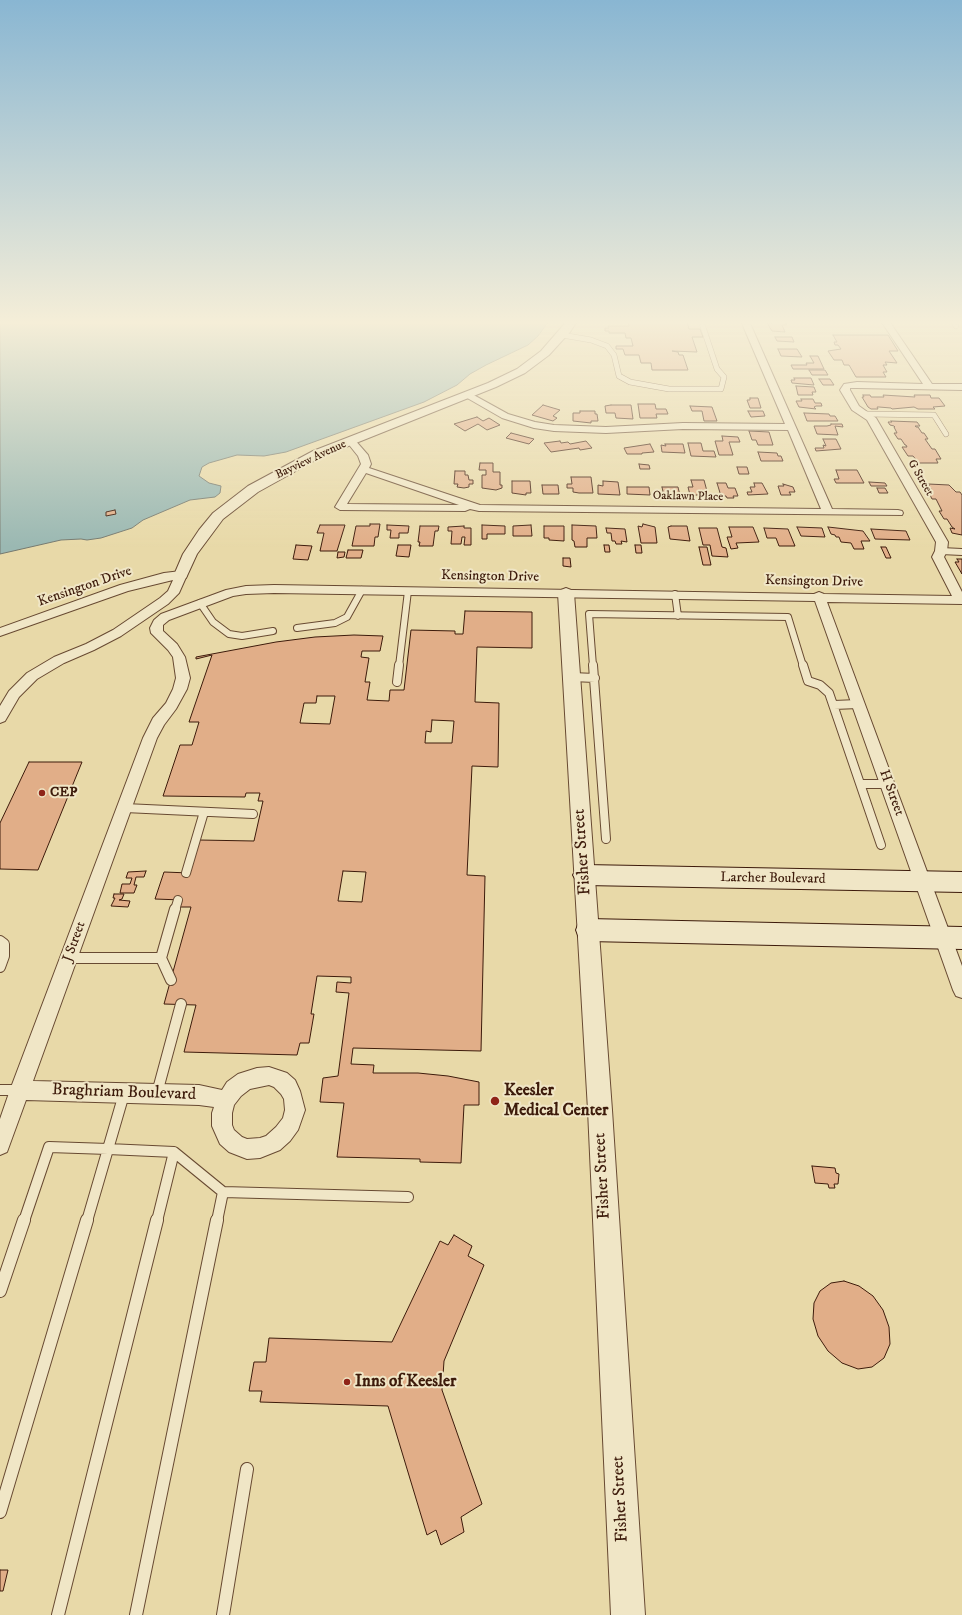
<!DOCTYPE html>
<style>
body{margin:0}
canvas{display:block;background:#e8d9a8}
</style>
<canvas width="962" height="1615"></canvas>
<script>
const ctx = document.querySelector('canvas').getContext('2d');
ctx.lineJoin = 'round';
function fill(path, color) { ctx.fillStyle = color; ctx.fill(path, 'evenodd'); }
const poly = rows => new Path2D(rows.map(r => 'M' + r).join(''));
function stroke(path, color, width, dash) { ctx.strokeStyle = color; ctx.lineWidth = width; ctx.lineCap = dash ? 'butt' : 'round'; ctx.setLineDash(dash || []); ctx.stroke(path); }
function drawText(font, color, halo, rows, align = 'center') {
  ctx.font = font + ' "IM FELL DW Pica",serif'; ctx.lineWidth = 4; ctx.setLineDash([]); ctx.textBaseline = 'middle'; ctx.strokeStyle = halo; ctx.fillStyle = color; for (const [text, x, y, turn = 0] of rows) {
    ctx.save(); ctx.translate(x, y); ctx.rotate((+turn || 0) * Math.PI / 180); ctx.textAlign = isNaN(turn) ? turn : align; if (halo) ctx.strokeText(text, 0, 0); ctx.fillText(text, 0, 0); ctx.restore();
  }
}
const water = poly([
 [0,321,549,321,538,336,528,345,486,365,470,374,457,385,424,402,286,452,264,456,237,455,209,463,202,467,199,476,209,483,221,486,220,493,215,497,190,500,143,520,132,528,101,538,87,540,81,539,61,540,0,554,0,321]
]);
const building = poly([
 [628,321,687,321,689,329,700,329,703,337,692,337,697,352,672,351,678,352,679,355,683,355,688,370,652,370,651,363,641,363,639,355,625,355,623,349,616,349,616,346,633,346,631,338,626,338,625,333,609,333,609,331,605,331,605,328,609,328,608,326,629,326,628,321],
 [771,321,786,323,787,325,782,325,785,332,772,331,767,323,772,323,771,321],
 [833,335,888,335,898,351,889,351,897,363,885,362,887,365,883,365,887,372,883,372,886,377,856,377,849,365,844,365,842,360,834,360,828,351,841,349,838,345,835,345,834,342,837,342,833,335],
 [775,337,792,337,794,342,777,341,775,337],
 [778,349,797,349,802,357,781,356,778,349],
 [810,356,818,356,824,369,793,369,791,365,807,365,806,363,814,363,810,356],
 [809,370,825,370,828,375,812,375,809,370],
 [794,378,811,378,814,385,792,383,791,380,795,380,794,378],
 [819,379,830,379,834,385,823,385,819,379],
 [796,386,814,387,816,392,812,392,813,395,798,395,796,386],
 [863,395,870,395,871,397,884,397,883,395,915,397,914,395,930,395,931,398,939,398,945,406,933,407,935,409,918,409,914,407,892,409,891,408,879,407,877,407,878,409,871,409,868,407,862,397,864,397,863,395],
 [750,398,758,398,761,408,750,408,747,400,750,400,750,398],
 [801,399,813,399,815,403,821,403,822,406,816,406,814,407,816,409,799,407,796,401,802,401,801,399],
 [638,404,655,404,656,409,666,409,668,414,656,414,657,418,640,418,638,404],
 [543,405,560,410,553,416,557,418,553,421,532,415,543,405],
 [611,405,631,405,633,419,616,418,615,413,606,413,605,406,611,405],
 [690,406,712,407,717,421,704,421,702,411,692,411,690,406],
 [580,411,595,411,595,414,597,414,598,421,591,421,591,423,573,421,573,413,580,413,580,411],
 [748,411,763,411,765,416,751,417,748,411],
 [804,413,829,414,830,416,835,416,838,421,807,421,804,413],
 [477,417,483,421,489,418,500,425,487,430,478,424,465,431,454,424,477,417],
 [891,421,917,422,920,426,915,426,916,427,918,427,922,433,924,433,928,439,925,439,932,449,935,449,941,459,936,459,938,463,919,463,913,456,908,456,902,447,907,447,906,445,905,445,901,439,898,439,894,433,897,433,894,427,895,427,894,426,890,425,888,422,892,422,891,421],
 [831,424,842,424,843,427,835,426,838,435,817,434,814,426,827,426,831,425,831,424],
 [749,431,769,432,773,445,758,445,756,440,752,440,749,431],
 [511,433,534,439,529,444,506,438,511,433],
 [722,436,738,437,740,442,729,442,733,455,719,455,715,441,723,441,722,436],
 [823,439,836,439,841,449,816,451,815,448,824,448,823,445,826,446,823,439],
 [560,441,561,443,568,442,570,444,586,441,592,448,580,450,579,448,551,452,544,443,560,441],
 [688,443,701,443,703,451,714,451,716,457,691,456,688,443],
 [650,444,654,452,642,453,642,454,627,454,624,448,650,444],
 [665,444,683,444,685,453,662,452,661,445,666,446,665,444],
 [758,452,777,453,778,456,781,456,783,461,761,461,758,452],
 [480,463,493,463,493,472,500,472,500,485,502,485,502,488,496,490,482,488,482,475,486,475,486,470,479,470,480,463],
 [639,464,649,465,650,469,640,469,639,464],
 [737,467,747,467,749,474,739,474,737,467],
 [836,470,857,470,864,483,836,483,834,479,839,479,836,470],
 [455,471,465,471,465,475,468,475,469,480,473,480,473,484,469,484,469,487,464,488,457,487,458,484,454,484,455,471],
 [571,477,591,477,593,493,579,493,573,492,573,488,567,488,567,484,572,484,571,477],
 [691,480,704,480,708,495,690,495,688,487,693,487,691,480],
 [512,481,530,481,531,493,526,493,526,495,512,493,512,481],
 [603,481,618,482,620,495,598,494,598,485,603,486,603,481],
 [869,482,885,483,887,486,871,486,869,482],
 [717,483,726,483,728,488,735,488,738,496,733,496,734,498,727,498,726,496,721,496,717,483],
 [754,483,762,483,768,494,748,495,747,492,752,492,750,487,755,487,754,483],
 [783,484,793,487,795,492,789,492,791,495,781,495,778,486,784,486,783,484],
 [928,484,949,485,956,492,960,492,962,495,962,535,952,533,950,528,955,529,952,527,947,519,944,519,939,511,942,511,936,499,932,499,927,489,931,489,928,484],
 [542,485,558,485,559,494,543,494,542,485],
 [627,487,649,487,650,495,627,494,627,487],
 [662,487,678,487,680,496,673,497,664,496,662,487],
 [877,488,885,488,888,493,879,493,877,488],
 [115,510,116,514,106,516,106,512,115,510],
 [370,524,380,524,378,537,375,537,374,546,352,546,356,526,370,526,370,524],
 [643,524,655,527,657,543,641,543,638,526,642,527,643,524],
 [320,525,345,525,337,551,320,551,324,533,317,533,320,525],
 [387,525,409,526,408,533,399,533,399,538,390,538,391,530,387,530,387,525],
 [482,525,505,526,505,534,487,534,487,539,482,539,482,525],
 [531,525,532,536,513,536,513,526,531,525],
 [572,525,596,526,597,538,587,538,587,547,575,547,574,541,572,540,572,525],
 [420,526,439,526,438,531,435,531,433,546,419,546,420,542,418,542,420,526],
 [464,526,464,528,471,528,471,545,464,545,465,537,462,537,461,544,451,544,452,531,448,531,448,527,464,526],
 [544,526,564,526,564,541,549,540,549,538,544,538,544,526],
 [671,526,687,526,690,541,670,539,668,527,671,526],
 [729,527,753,527,759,542,736,543,738,548,731,549,727,537,732,537,729,527],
 [797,527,822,528,825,537,801,536,797,527],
 [828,527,863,531,870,541,861,541,864,549,854,549,851,543,841,542,839,537,836,537,835,535,831,534,828,527],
 [606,528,625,529,627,542,621,541,622,544,616,544,615,541,612,541,611,533,607,533,606,528],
 [699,528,717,528,722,547,726,548,728,557,712,556,710,545,703,545,699,528],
 [764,528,788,529,795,546,779,546,776,538,767,538,764,528],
 [871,529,906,531,910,540,875,539,871,529],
 [296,545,312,546,308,560,293,559,296,545],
 [398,545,411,545,409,557,396,556,398,545],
 [604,545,609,545,610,552,605,552,604,545],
 [635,545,641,545,642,553,636,553,635,545],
 [699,547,707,547,711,565,703,565,699,547],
 [881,547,886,547,891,558,886,558,881,547],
 [348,550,363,550,361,558,346,558,348,550],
 [338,552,345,552,344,557,337,558,338,552],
 [563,558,570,558,571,567,563,566,563,558],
 [957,559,962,559,962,574,955,562,959,562,957,559],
 [465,611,532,612,532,648,477,647,475,702,499,703,498,767,472,766,467,875,485,876,481,1051,353,1048,351,1064,374,1065,373,1073,418,1073,448,1076,479,1082,479,1105,464,1105,461,1163,420,1162,420,1159,337,1157,344,1103,320,1102,323,1078,338,1076,349,993,336,992,337,982,351,983,351,977,317,976,311,1014,314,1014,309,1043,300,1043,297,1055,184,1052,196,1005,164,1004,191,907,180,907,182,900,155,899,164,872,190,873,199,840,254,841,263,801,258,801,260,793,246,793,245,797,163,796,180,745,192,745,199,722,189,722,212,655,196,659,196,657,276,642,315,637,354,635,383,636,380,651,362,651,361,657,369,658,365,682,370,682,367,700,389,701,390,690,404,690,411,630,455,631,455,634,463,634,465,611],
 [317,696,335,696,330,724,300,723,304,703,316,703,317,696],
 [432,720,454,721,452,743,425,743,426,731,431,732,432,720],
 [343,871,366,872,362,902,338,901,343,871],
 [29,762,82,762,38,870,0,869,0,823,29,762],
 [146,871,144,877,136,877,134,885,137,885,134,893,120,893,122,884,130,884,132,878,126,878,128,872,146,871],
 [114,894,124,894,122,899,119,900,130,901,128,907,111,906,115,898,113,898,114,894],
 [812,1166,835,1168,836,1173,839,1174,838,1184,834,1184,835,1188,829,1188,828,1184,815,1183,812,1166],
 [454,1235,472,1246,468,1256,484,1265,444,1361,442,1390,482,1504,461,1517,464,1532,441,1545,436,1530,427,1535,388,1406,260,1402,262,1391,249,1391,254,1362,266,1362,269,1338,392,1342,440,1241,448,1245,454,1235],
 [844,1281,859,1286,873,1296,883,1310,889,1327,890,1344,884,1358,872,1367,858,1369,842,1363,828,1351,818,1336,813,1319,814,1303,820,1291,831,1283,844,1281],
 [0,1570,8,1570,3,1591,0,1591,0,1570]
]);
const serviceFar4 = poly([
 [953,321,956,326],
 [562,335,591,340,607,346,614,355,619,376,630,382,669,389,721,389,724,377,717,369,701,321],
 [865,414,934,415,946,434]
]);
const serviceFar3 = poly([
 [941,551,962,552],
 [675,594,678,616],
 [200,603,213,622,229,634,242,636,273,631],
 [297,628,335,623,347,617,362,590],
 [399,666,408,591],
 [593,666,589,614,788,617,803,666]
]);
const serviceFar2 = poly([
 [593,665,606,839],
 [803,665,808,681,820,685,829,693,881,845],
 [572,677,595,678],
 [397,682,399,665],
 [834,705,858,704],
 [861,784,887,784],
 [125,808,253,814],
 [186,873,204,812],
 [175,910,178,900]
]);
const serviceFar1 = poly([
 [0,941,4,944,4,956,0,967],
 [69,958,161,958,171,980],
 [161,958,175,909],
 [0,1090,19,1090],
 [157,1093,181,1004],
 [124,1094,108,1149,174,1152,223,1192,217,1221],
 [223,1192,408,1197],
 [24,1221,49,1147,108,1149,87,1221],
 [157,1221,174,1152]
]);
const service = poly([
 [0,1291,24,1220],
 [0,1512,87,1220],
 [58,1615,157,1220],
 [136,1615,217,1220],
 [223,1615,247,1469]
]);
const minor = poly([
 [741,321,749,321,832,509,898,510,902,511,903,513,902,515,479,511,470,509,465,511,340,510,335,507,361,464,358,456,346,441,351,438,354,439,368,455,371,464,369,468,480,505,821,509,788,430,683,429,606,433,554,431,534,428,502,418,462,395,467,392,470,393,508,414,535,422,554,425,606,427,683,423,785,424,741,321],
 [366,473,459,505,347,504,366,473],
 [881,321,889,321,932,384,962,384,962,390,857,388,850,388,850,390,859,406,876,418,948,542,947,551,944,557,962,592,962,604,827,602,962,966,962,998,956,996,953,990,815,601,274,593,246,594,233,596,169,620,163,625,163,631,177,644,185,657,190,678,187,689,176,709,164,725,157,738,33,1081,199,1085,222,1090,227,1082,238,1074,257,1068,269,1067,287,1073,295,1080,300,1091,305,1110,298,1130,290,1141,280,1150,260,1158,247,1159,229,1152,220,1144,212,1126,212,1113,214,1107,199,1105,26,1100,7,1152,0,1155,0,1119,10,1090,143,738,153,718,166,703,173,689,176,678,173,657,168,650,151,633,150,628,154,620,161,614,226,590,246,586,274,585,814,594,819,592,824,594,952,596,932,557,935,551,936,542,867,420,852,410,840,390,844,384,857,382,923,384,881,321],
 [269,1085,274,1087,281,1094,284,1099,285,1110,283,1118,276,1127,266,1136,260,1138,247,1139,242,1137,234,1130,232,1125,232,1113,234,1105,241,1096,250,1089,269,1085],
 [181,571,185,572,187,575,179,593,168,604,121,636,94,650,64,663,37,679,19,697,5,721,0,723,0,706,9,691,27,673,54,657,86,644,113,630,160,598,168,591,173,580,128,591,0,636,0,628,120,585,164,573,181,571]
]);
const tertiary = poly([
 [567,321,577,321,570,332,549,355,525,373,496,387,321,457,258,492,223,519,197,554,186,578,181,580,176,578,174,575,183,554,199,530,213,513,248,486,313,451,488,383,517,369,541,351,567,321],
 [566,588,571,590,574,593,612,1110,645,1615,611,1615,588,1110,558,593,561,590,566,588]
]);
const secondary = poly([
 [585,865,962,872,962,892,585,885,577,882,573,875,577,868,585,865],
 [588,919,962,927,962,949,588,941,579,938,576,930,579,922,588,919]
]);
const markers = [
 [42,793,4,"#8f2418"],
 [495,1101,5,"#8f2418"],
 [347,1382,4,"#8f2418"]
];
const farStreetnames = [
 ["Bayview Avenue",311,460,-25],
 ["G Street",920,478,60],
 ["Oaklawn Place",688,497,1]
];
const streetNames = [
 ["Kensington Drive",490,577,1],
 ["Kensington Drive",814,582,1],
 ["Kensington Drive",85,587,-19],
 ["H Street",891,793,70],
 ["Larcher Boulevard",773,879,1],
 ["J Street",75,942,-70]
];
const poiNames = [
 ["CEP",50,793]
];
const nearStreetnames = [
 ["Fisher Street",583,852,-94],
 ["Braghriam Boulevard",124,1093,2],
 ["Fisher Street",603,1176,-93],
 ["Fisher Street",621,1499,-93]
];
const nearPoinames = [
 ["Keesler",504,1091],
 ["Medical Center",504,1111],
 ["Inns of Keesler",355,1382]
];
fill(water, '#9ab8b2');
stroke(water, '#75796f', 1);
fill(building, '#e1ae88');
stroke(building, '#3d1b0b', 1);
stroke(serviceFar4, '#684a32', 6);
stroke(serviceFar3, '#684a32', 8);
stroke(serviceFar2, '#684a32', 10);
stroke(serviceFar1, '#684a32', 12);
stroke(service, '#684a32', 14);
stroke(minor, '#684a32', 2);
stroke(tertiary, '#684a32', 2);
stroke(secondary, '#3d1b0b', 2);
stroke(serviceFar4, '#f0e6c6', 5);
stroke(serviceFar3, '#f0e6c6', 6);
stroke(serviceFar2, '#f0e6c6', 8);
stroke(serviceFar1, '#f0e6c6', 10);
stroke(service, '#f0e6c6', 12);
fill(minor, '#f0e6c6');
fill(tertiary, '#f0e6c6');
fill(secondary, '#f0e6c6');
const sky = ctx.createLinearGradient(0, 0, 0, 547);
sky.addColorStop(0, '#89b6d2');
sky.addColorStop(0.59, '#f5eed8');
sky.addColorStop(1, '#f5eed800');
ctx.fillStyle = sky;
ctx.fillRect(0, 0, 962, 547);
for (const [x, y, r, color] of markers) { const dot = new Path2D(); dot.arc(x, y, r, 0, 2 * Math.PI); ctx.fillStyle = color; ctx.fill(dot); stroke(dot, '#f0e6c6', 1.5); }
drawText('12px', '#3d1b0b', '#f0e6c6', farStreetnames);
drawText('14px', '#3d1b0b', '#f0e6c6', streetNames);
drawText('bold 14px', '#3d1b0b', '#f0e6c6', poiNames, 'left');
drawText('17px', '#3d1b0b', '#f0e6c6', nearStreetnames);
drawText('bold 17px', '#3d1b0b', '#f0e6c6', nearPoinames, 'left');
</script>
